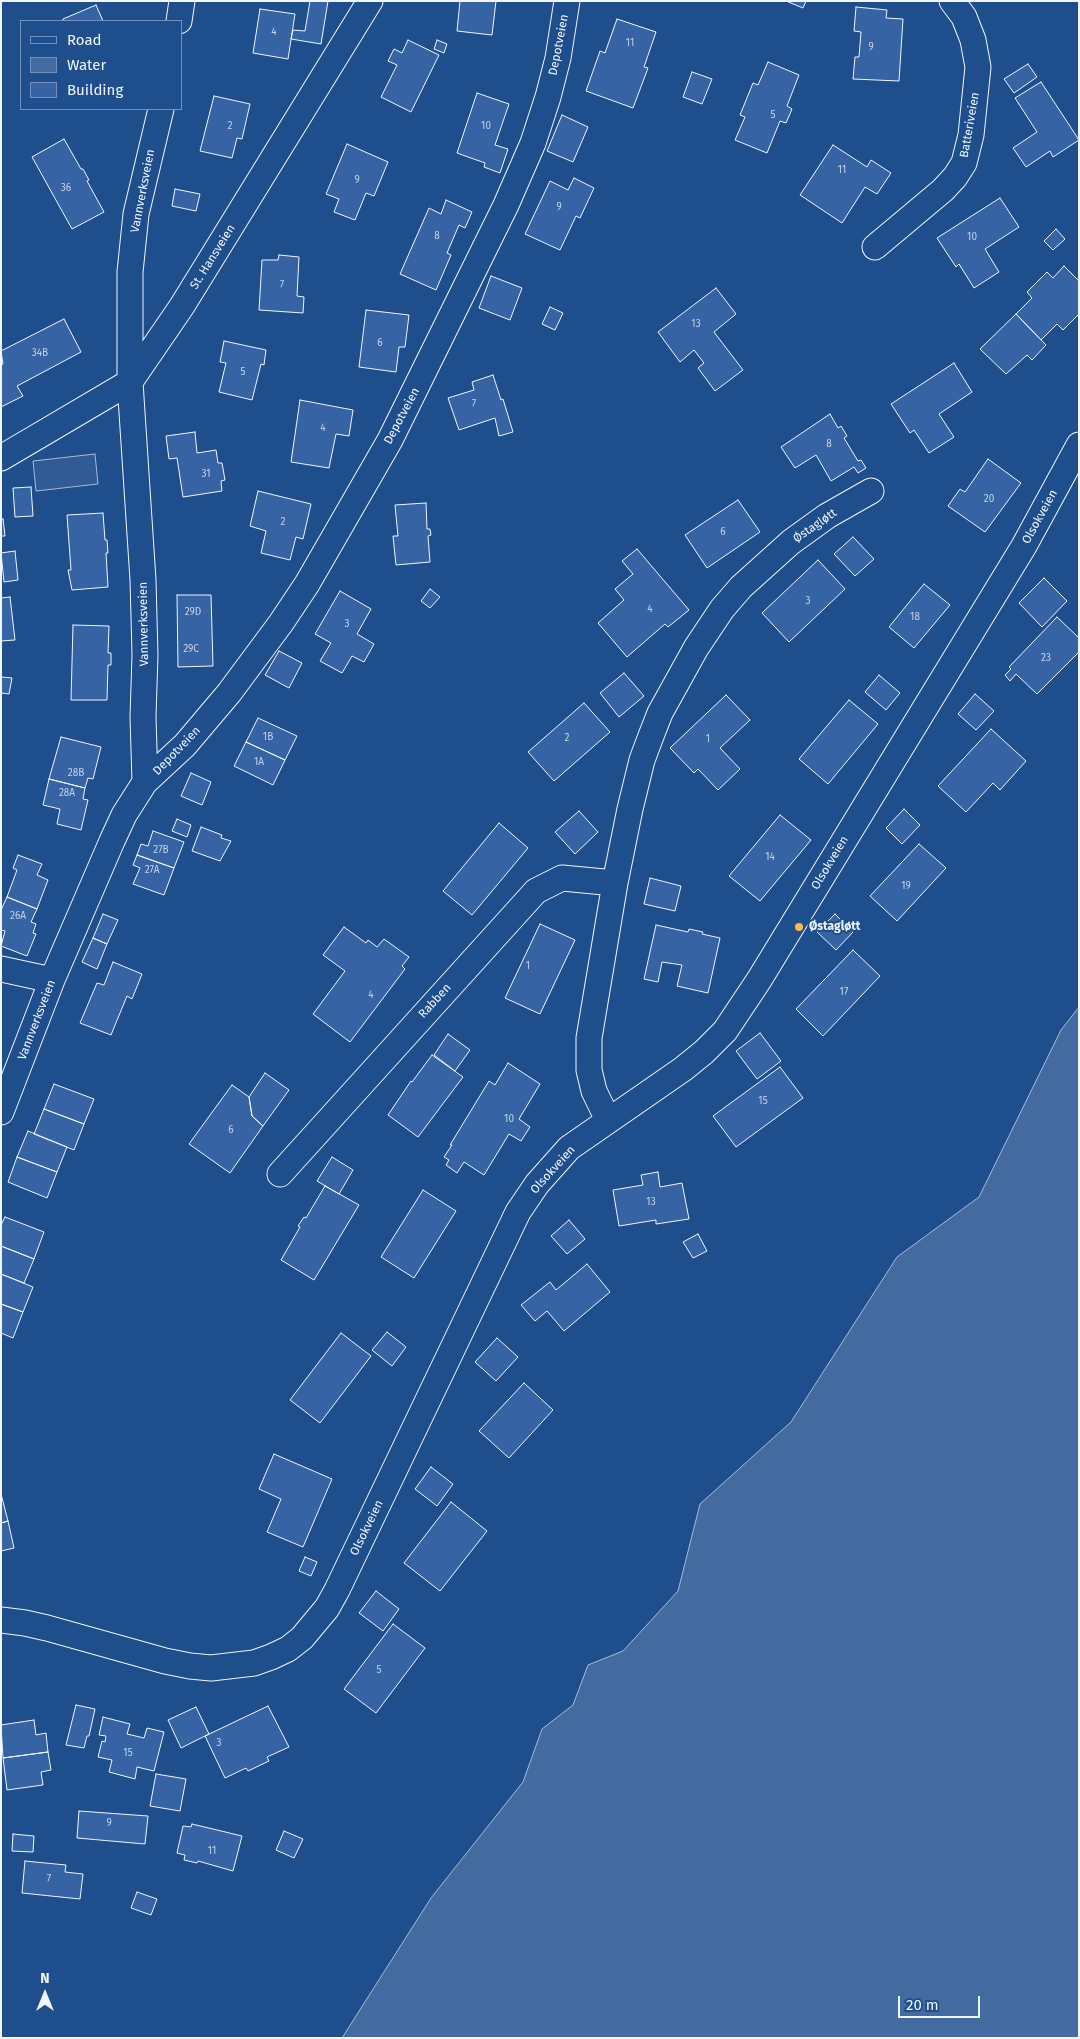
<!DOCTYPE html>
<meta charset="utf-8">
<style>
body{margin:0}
#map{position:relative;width:1080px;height:2039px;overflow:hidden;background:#1f4e8c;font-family:"Fira Sans",sans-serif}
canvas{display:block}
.frame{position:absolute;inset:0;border:2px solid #f2f6ff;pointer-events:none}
.legend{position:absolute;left:20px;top:20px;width:162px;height:90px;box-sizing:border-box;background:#1f4e8c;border:1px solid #7391ba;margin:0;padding:6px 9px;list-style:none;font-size:15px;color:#f2f6ff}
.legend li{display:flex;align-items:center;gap:10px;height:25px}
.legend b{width:25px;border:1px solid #7391ba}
.north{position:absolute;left:20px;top:1969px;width:50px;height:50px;-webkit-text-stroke:4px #1f4e8c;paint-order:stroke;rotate:0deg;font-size:14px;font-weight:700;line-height:20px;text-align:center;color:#f2f6ff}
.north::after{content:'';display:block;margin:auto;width:18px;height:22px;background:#f2f6ff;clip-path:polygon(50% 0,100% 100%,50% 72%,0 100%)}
.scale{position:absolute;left:898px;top:1996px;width:82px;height:22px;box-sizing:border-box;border:2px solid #f2f6ff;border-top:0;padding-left:6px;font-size:15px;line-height:18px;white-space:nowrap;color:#f2f6ff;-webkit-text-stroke:4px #1f4e8c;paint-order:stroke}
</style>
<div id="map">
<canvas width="1080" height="2039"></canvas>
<div class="frame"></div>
<ul class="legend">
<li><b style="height:6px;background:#1f4e8c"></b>Road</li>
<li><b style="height:14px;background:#446ba0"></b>Water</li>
<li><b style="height:14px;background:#3563a3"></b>Building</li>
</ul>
<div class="north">N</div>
<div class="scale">20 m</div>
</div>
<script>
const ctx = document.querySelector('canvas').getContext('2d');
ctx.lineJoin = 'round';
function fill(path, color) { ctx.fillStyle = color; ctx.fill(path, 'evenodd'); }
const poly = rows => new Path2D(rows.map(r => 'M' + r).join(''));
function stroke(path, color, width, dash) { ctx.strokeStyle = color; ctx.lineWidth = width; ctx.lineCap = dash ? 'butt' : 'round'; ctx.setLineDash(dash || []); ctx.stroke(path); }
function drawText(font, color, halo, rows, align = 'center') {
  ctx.font = font + ' "Fira Sans",sans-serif'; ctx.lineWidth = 4; ctx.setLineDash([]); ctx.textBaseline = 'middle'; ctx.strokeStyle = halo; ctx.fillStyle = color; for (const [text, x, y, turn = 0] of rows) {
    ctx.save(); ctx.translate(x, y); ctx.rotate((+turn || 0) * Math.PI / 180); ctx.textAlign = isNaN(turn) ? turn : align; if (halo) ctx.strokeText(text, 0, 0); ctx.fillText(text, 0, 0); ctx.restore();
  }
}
const built = poly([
 [95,454,98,484,36,491,33,461,95,454]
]);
const water = poly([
 [1079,1007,1079,2038,342,2038,431,1898,523,1782,542,1729,573,1705,588,1665,623,1651,678,1591,700,1504,791,1422,897,1257,979,1197,1061,1030,1079,1007]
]);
const building = poly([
 [310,1,328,1,321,44,291,39,293,30,305,31,310,1],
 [460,1,496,1,492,35,457,31,460,1],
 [786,1,806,1,803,8,786,1],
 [96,5,103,21,63,21,63,19,96,5],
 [856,7,887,10,886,18,903,19,899,81,853,79,855,57,859,57,861,32,854,31,856,7],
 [260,9,295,14,288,59,253,53,260,9],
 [617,19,656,32,644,67,648,68,633,108,586,91,600,51,605,53,617,19],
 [408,40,439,55,411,112,381,97,397,65,388,61,394,49,402,53,408,40],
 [437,40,447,44,444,53,434,49,437,40],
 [768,62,799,75,787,106,792,109,786,123,780,121,767,153,735,140,745,117,740,115,753,83,758,85,768,62],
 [1028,64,1037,77,1014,93,1004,79,1028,64],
 [692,72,712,79,702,104,683,97,692,72],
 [1041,82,1079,140,1053,157,1050,151,1026,167,1013,148,1037,132,1015,98,1041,82],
 [477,93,509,104,495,145,508,149,500,173,484,167,485,163,457,153,477,93],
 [214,96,250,104,242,139,237,138,232,158,200,151,214,96],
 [562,115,588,127,573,162,547,151,562,115],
 [64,139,81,169,83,169,89,180,87,181,104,212,72,229,32,157,64,139],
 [347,144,388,162,374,196,366,193,355,220,334,212,339,199,326,194,347,144],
 [833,145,867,167,871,160,891,173,877,194,865,187,842,223,800,195,833,145],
 [574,178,594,188,580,218,576,216,560,250,525,234,550,181,568,190,574,178],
 [175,189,200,194,196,211,172,206,175,189],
 [1000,198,1019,227,985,249,999,272,974,288,959,264,956,267,937,238,1000,198],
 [446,200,472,212,465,228,459,225,447,253,451,255,436,290,400,274,429,208,441,214,446,200],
 [1056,229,1065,239,1053,250,1044,241,1056,229],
 [279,255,299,257,297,296,304,297,303,313,259,310,262,260,278,260,279,255],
 [1064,266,1079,281,1079,314,1063,330,1057,324,1041,340,1016,314,1032,298,1027,292,1047,272,1053,278,1064,266],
 [491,276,522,288,510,320,479,308,491,276],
 [716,288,736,314,714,332,743,370,715,391,698,368,704,363,694,350,680,362,658,332,716,288],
 [550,307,563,313,555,330,542,324,550,307],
 [366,310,409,315,405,347,399,347,396,372,359,367,366,310],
 [1016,314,1046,345,1032,360,1027,355,1006,374,980,349,1016,314],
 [64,319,81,352,17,386,23,396,1,407,1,365,3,364,1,351,64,319],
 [224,341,266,350,264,365,261,364,252,400,219,392,226,363,220,362,224,341],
 [954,363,972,392,939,414,954,437,929,453,914,430,910,433,891,404,954,363],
 [493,375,501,400,503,399,513,432,499,436,495,418,459,430,448,398,474,390,472,382,493,375],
 [300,400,353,410,349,436,336,434,329,468,291,462,300,400],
 [830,414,838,428,841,426,847,436,844,438,858,461,861,460,866,468,858,473,854,467,831,481,816,455,795,468,781,447,830,414],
 [195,432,197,453,216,450,218,463,222,463,225,480,221,481,222,491,183,497,177,458,169,459,166,436,195,432],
 [988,459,1021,483,985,532,948,506,960,489,965,492,988,459],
 [31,487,33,516,15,517,13,488,31,487],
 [258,491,311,504,303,539,296,537,290,560,261,553,266,531,250,526,258,491],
 [738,500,760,532,707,568,685,535,738,500],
 [426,503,427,529,430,529,431,535,428,536,430,562,396,565,393,536,398,536,395,505,426,503],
 [103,513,105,540,107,540,108,553,106,553,108,587,72,590,68,570,71,570,67,515,103,513],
 [3,519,5,536,1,536,1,520,3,519],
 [853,537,874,559,855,576,834,554,853,537],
 [637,549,689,610,668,627,665,624,627,657,598,623,624,600,615,589,633,574,622,561,637,549],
 [15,551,18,580,4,582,1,553,15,551],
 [818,560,845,589,789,642,762,613,818,560],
 [1044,578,1067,601,1042,627,1019,603,1044,578],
 [924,584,950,605,914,648,889,627,924,584],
 [430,589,440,597,430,608,421,601,430,589],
 [340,591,371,609,357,634,374,644,364,662,352,656,342,673,320,661,331,643,315,634,340,591],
 [177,595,211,595,213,666,178,667,177,595],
 [10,597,15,640,1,641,1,598,10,597],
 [1057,617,1079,638,1079,652,1037,694,1016,674,1010,681,1005,675,1011,669,1009,667,1057,617],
 [73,625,109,626,108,653,111,653,111,665,108,665,107,700,71,700,73,625],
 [279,651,302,663,289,688,265,675,279,651],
 [624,673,644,696,619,717,600,693,624,673],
 [879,675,900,693,886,710,865,692,879,675],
 [1,677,12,678,9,694,1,693,1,677],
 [975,694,994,711,976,730,958,714,975,694],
 [726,695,750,720,720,748,740,769,718,790,698,769,694,773,670,748,726,695],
 [849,700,878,724,828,784,799,759,849,700],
 [584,703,610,732,554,781,528,752,584,703],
 [258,718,297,736,285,760,246,742,258,718],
 [991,729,1026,761,1000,790,993,783,966,812,938,786,991,729],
 [61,737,101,747,93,779,88,778,85,788,49,779,61,737],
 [246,742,285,760,273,785,234,766,246,742],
 [191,773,211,782,202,805,181,796,191,773],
 [49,779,85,788,83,799,88,800,81,830,57,824,60,809,43,805,49,779],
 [904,809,920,825,902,844,886,828,904,809],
 [579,811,598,832,575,854,555,832,579,811],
 [780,815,811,840,760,901,729,876,780,815],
 [177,819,191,825,187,837,172,831,177,819],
 [499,823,528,848,472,915,443,891,499,823],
 [201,827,222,835,221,838,231,841,220,861,192,851,201,827],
 [153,831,184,842,174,868,137,855,141,844,148,846,153,831],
 [919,844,946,868,897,921,870,896,919,844],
 [18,855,42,864,37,875,48,880,37,909,7,897,17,870,13,868,18,855],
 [137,855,174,868,164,895,133,884,140,868,133,865,137,855],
 [650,878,681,886,675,911,644,904,650,878],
 [7,897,37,909,31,922,36,924,33,933,36,934,27,956,1,946,5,931,1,930,1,910,7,897],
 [103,914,118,920,107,944,93,938,103,914],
 [835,914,853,932,836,950,817,932,835,914],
 [540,924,575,940,540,1014,505,998,540,924],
 [656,925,688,932,689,929,703,932,702,934,720,938,708,993,677,986,682,965,662,962,658,982,644,979,656,925],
 [344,927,366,943,368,940,377,947,384,939,409,957,402,966,405,969,350,1042,313,1014,345,971,323,955,344,927],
 [93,938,107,944,97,969,82,962,93,938],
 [853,950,880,976,823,1036,796,1009,853,950],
 [113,962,142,974,132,999,127,996,111,1035,80,1023,97,983,104,985,113,962],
 [760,1033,781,1061,757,1079,736,1051,760,1033],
 [448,1034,470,1050,455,1071,434,1055,448,1034],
 [432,1055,463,1077,418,1137,388,1115,411,1081,412,1082,432,1055],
 [508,1063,540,1084,519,1119,530,1127,521,1141,509,1134,484,1175,464,1162,457,1173,446,1165,449,1160,444,1157,452,1145,450,1145,489,1081,495,1085,508,1063],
 [780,1067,803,1098,736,1147,713,1116,780,1067],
 [265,1073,289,1090,263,1126,252,1116,249,1097,265,1073],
 [54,1084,94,1099,84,1124,44,1109,54,1084],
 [232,1085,249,1097,252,1116,263,1126,230,1173,189,1144,232,1085],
 [44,1109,84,1124,74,1150,34,1134,44,1109],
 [28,1131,67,1147,57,1172,17,1157,28,1131],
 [17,1157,57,1172,47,1198,8,1182,17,1157],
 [332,1157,353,1170,339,1194,317,1181,332,1157],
 [658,1172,660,1187,682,1183,689,1219,656,1224,656,1220,619,1226,613,1190,643,1185,641,1175,658,1172],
 [325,1186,359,1205,314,1280,281,1260,300,1227,298,1226,304,1217,306,1218,325,1186],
 [423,1190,456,1211,414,1278,381,1257,423,1190],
 [5,1217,44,1232,34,1259,1,1246,1,1225,5,1217],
 [569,1220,585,1239,567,1254,551,1236,569,1220],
 [698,1234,707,1251,693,1258,683,1242,698,1234],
 [1,1246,34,1259,24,1283,1,1274,1,1246],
 [587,1264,610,1292,564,1331,547,1311,535,1321,521,1305,550,1282,556,1290,587,1264],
 [1,1274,33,1287,23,1312,1,1304,1,1274],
 [1,1304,23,1312,13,1338,1,1333,1,1304],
 [387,1332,406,1347,392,1366,372,1350,387,1332],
 [341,1333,371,1356,320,1423,290,1400,341,1333],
 [497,1338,518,1357,496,1381,475,1362,497,1338],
 [524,1383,553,1410,509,1458,479,1431,524,1383],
 [274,1454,332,1479,303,1547,267,1532,281,1499,259,1489,274,1454],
 [431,1467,453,1484,437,1506,415,1489,431,1467],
 [1,1494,8,1521,1,1523,1,1494],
 [451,1502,487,1531,440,1591,404,1563,451,1502],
 [8,1521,14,1548,1,1551,1,1523,8,1521],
 [305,1557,317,1562,311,1576,299,1571,305,1557],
 [376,1591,399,1609,383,1631,359,1613,376,1591],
 [393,1624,425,1648,376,1713,344,1689,393,1624],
 [76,1705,95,1709,89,1736,87,1736,84,1748,66,1745,76,1705],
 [268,1706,289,1747,267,1757,269,1761,248,1771,246,1768,225,1778,205,1736,268,1706],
 [196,1707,209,1734,181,1748,168,1720,196,1707],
 [103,1717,130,1724,127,1734,144,1738,147,1728,164,1732,154,1771,137,1767,135,1779,109,1772,112,1760,98,1757,102,1741,105,1742,106,1736,99,1735,103,1717],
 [34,1720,36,1735,46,1733,48,1752,3,1758,1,1725,34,1720],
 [48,1752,51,1770,41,1772,43,1785,7,1790,3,1758,48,1752],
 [156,1774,186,1779,180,1811,150,1806,156,1774],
 [79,1811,148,1816,145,1844,77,1838,79,1811],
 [192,1824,242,1836,233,1871,198,1861,197,1863,184,1860,185,1855,177,1853,183,1826,191,1827,192,1824],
 [284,1831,303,1839,294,1858,276,1850,284,1831],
 [13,1834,34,1836,33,1852,12,1851,13,1834],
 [25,1861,66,1865,65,1872,83,1874,80,1899,22,1893,25,1861],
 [137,1892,157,1899,151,1915,131,1908,137,1892]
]);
const minor = poly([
 [179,21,182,1],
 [875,247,943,190,955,177,964,163,971,135,978,67,973,40,964,17,952,1],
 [1,458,130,382,182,306,370,1],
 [145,782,185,745,229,693,281,623,307,584,390,440,506,205,533,143,548,97,558,58,567,1],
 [1,969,52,980],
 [1,1112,52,980,112,841,124,815,145,782,143,717,145,655,143,580,130,382,130,272,136,214,161,109],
 [608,1120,594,1091,589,1070,589,1038,615,883,630,809,642,760,651,736,660,713,696,648,722,609,741,587,791,542,827,516,871,491],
 [280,1174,536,891,562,878,615,883],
 [1,1620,25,1623,47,1628,165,1661,190,1666,211,1668,254,1663,271,1657,288,1649,302,1638,327,1608,337,1590,518,1212,537,1184,569,1148,683,1069,704,1052,725,1031,759,980,1024,546,1079,445]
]);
const markers = [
 [799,927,5,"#ffb74d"]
];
const numberNames = [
 ["4",274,32],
 ["11",630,43],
 ["9",871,47],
 ["5",773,115],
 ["2",230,126],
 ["10",486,126],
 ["11",842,170],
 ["9",357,180],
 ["36",66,188],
 ["9",559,207],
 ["8",437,236],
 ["10",972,237],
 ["7",282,285],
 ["13",696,324],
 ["6",380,343],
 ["34B",40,353],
 ["5",243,372],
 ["7",474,404],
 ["4",323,428],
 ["8",829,444],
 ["31",206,474],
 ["20",989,499],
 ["2",283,522],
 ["6",723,532],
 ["3",808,601],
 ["4",650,609],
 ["29D",193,612],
 ["18",915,617],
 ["3",347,624],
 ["29C",191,649],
 ["23",1046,658],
 ["1B",268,737],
 ["2",567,738],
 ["1",708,739],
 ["1A",259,762],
 ["28B",76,773],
 ["28A",67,793],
 ["27B",161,850],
 ["14",770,857],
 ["27A",152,870],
 ["19",906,886],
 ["26A",18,916],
 ["1",528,966],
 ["17",844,992],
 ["4",371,995],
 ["15",763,1101],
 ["10",509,1119],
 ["6",231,1130],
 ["13",651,1202],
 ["5",379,1670],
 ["3",219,1743],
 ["15",128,1753],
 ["9",109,1823],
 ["11",212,1851],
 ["7",49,1879]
];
const streetNames = [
 ["Depotveien",559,45,-79],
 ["Batteriveien",970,125,-80],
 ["Vannverksveien",143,191,-79],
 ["St. Hansveien",213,257,-58],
 ["Depotveien",402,416,-62],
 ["Olsokveien",1040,517,-61],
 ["Østagløtt",815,526,-35],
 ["Vannverksveien",144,624,-91],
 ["Depotveien",177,751,-46],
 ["Olsokveien",830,863,-59],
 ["Rabben",435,1001,-48],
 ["Vannverksveien",37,1020,-69],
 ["Olsokveien",553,1170,-48],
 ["Olsokveien",367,1528,-64]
];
const poiNames = [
 ["Østagløtt",809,927]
];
fill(built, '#305b95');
stroke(built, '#a8bbd7', 1);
fill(water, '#446ba0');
stroke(water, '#a8bbd7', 1);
fill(building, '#3563a3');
stroke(building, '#f2f6ff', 1);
stroke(minor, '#f2f6ff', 27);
stroke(minor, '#1f4e8c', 25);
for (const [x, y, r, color] of markers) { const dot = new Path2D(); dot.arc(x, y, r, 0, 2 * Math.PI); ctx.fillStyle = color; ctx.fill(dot); stroke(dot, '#1f4e8c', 2); }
drawText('10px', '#c3d1e8', null, numberNames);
drawText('12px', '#f2f6ff', '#1f4e8c', streetNames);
drawText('bold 12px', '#f2f6ff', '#1f4e8c', poiNames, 'left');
</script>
